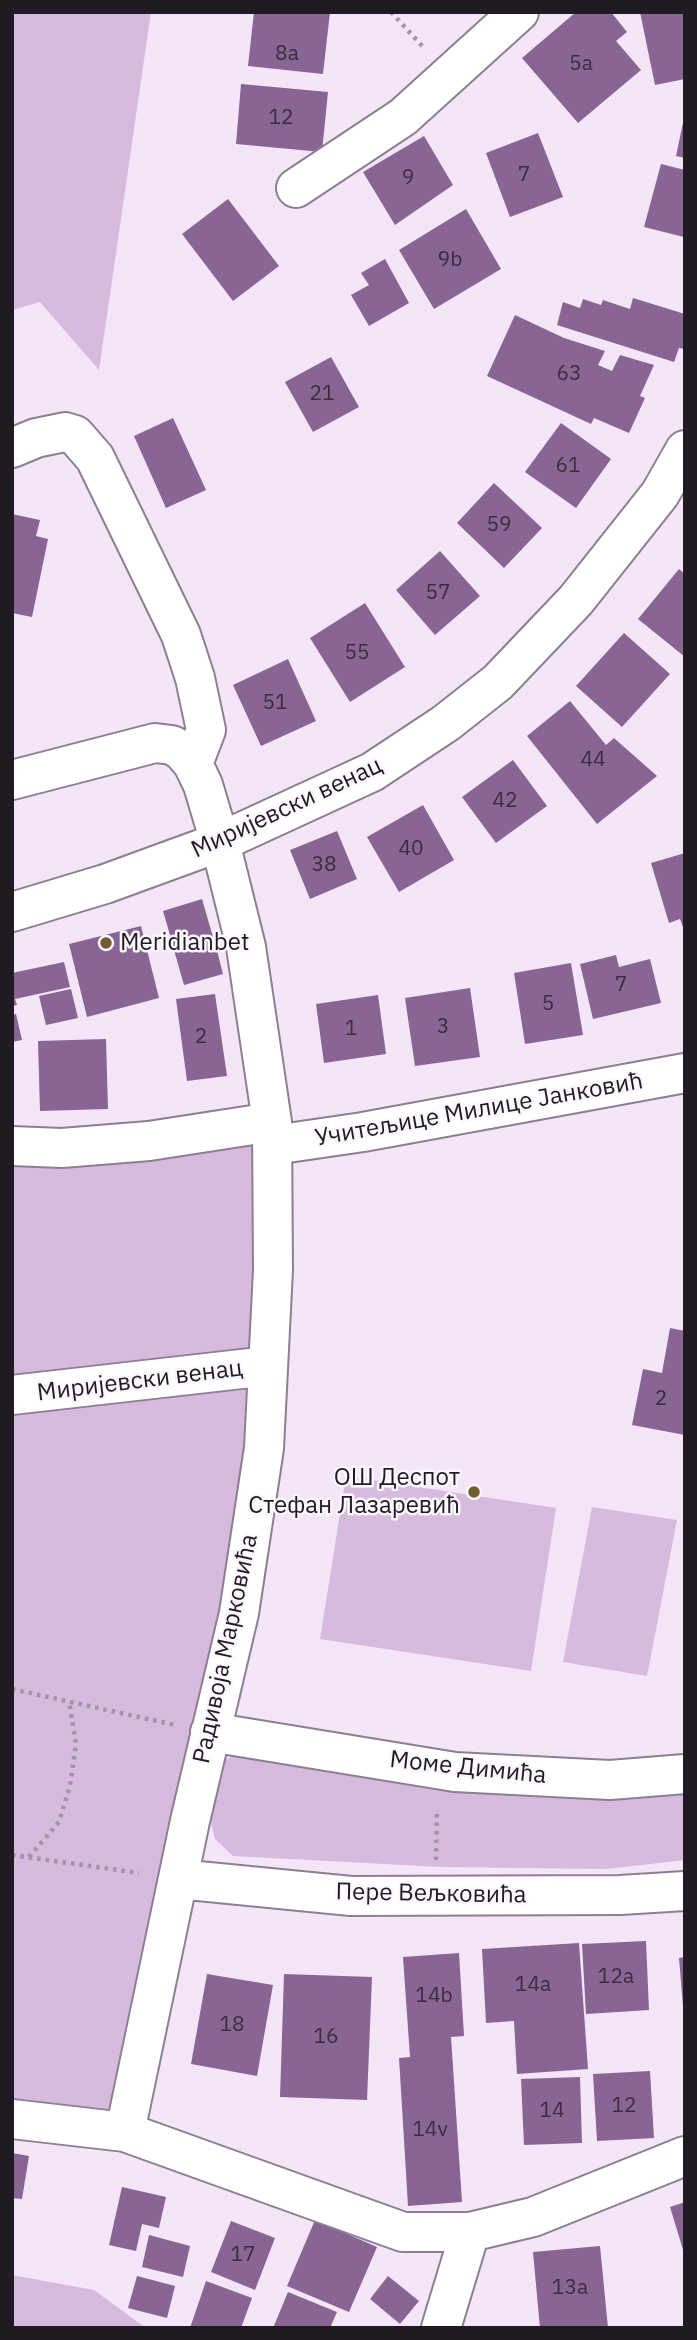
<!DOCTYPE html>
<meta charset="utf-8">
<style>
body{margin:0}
#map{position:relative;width:697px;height:2340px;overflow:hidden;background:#f5e5f9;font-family:"IBM Plex Sans",sans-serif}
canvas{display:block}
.frame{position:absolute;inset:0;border:14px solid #201b22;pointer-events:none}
</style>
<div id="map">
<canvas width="697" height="2340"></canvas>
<div class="frame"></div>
</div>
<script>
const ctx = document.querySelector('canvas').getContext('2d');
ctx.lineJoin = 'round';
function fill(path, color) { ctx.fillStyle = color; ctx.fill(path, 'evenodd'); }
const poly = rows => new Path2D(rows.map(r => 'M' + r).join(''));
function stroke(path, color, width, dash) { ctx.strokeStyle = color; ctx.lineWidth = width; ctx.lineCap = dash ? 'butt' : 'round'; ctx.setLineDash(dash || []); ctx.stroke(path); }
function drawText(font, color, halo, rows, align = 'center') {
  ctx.font = font + ' "IBM Plex Sans",sans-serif'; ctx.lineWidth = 5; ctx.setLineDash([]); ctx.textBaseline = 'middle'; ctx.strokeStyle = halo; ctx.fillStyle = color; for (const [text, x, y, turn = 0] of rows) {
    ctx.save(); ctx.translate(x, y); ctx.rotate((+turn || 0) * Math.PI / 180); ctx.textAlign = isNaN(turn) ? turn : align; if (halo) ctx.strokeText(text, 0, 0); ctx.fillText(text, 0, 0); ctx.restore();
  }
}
const green = poly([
 [12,12,151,12,99,370,40,302,12,310],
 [272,1122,264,1448,125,2132,12,2120,12,1146],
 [346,1476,556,1508,531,1671,320,1639],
 [592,1507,677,1520,647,1676,563,1662],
 [237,1753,429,1789,529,1796,617,1797,685,1791,685,1860,607,1869,441,1867,233,1856,215,1839,209,1815,218,1764],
 [12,2275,94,2290,146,2328,12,2328]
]);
const building = poly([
 [254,12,330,12,323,74,248,66],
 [576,12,611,12,627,32,616,41,641,70,578,123,522,58],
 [640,12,685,12,685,79,655,85],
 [241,84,328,92,322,152,236,144],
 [684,118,685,118,685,158,676,156],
 [538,133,563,197,510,217,486,153],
 [424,136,453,185,395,225,363,172],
 [661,164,685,170,684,237,644,227],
 [228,199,279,266,233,301,182,234],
 [466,209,501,269,434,309,399,250],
 [385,259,409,303,369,326,351,295,369,285,361,273],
 [633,298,685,314,685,349,679,348,674,362,557,325,563,302,580,308,583,299,601,305,603,300,630,309],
 [515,315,564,338,605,351,598,365,612,371,620,355,654,365,640,396,645,398,629,433,594,418,591,424,487,376],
 [331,357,359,407,313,432,285,382],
 [173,418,206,490,166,508,134,436],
 [561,423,611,459,576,508,525,472],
 [494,483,542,528,504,568,457,523],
 [12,514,40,520,36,536,48,539,32,617,12,613],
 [440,551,480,596,435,635,396,590],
 [679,569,685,574,685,657,638,619],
 [365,603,405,667,350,702,310,638],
 [624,633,670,674,622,727,576,686],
 [288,659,316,721,261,746,233,685],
 [570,701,606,745,614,738,657,776,597,824,527,736],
 [513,760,547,806,496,843,462,797],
 [423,805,454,860,399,892,367,837],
 [337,831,357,879,310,899,290,850],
 [685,853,685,930,684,930,680,919,669,923,651,863],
 [202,899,213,937,174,949,163,911],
 [141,926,159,998,87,1017,69,944],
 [214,939,223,974,184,985,174,950],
 [616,955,619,967,650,959,661,1003,593,1019,580,964],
 [64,962,70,987,15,999,17,1005,12,1006,12,973],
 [571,963,583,1035,525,1044,514,973],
 [470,988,480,1057,415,1066,405,998],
 [71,989,78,1018,46,1025,39,996],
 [215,994,227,1076,187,1081,176,999],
 [378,995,386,1054,324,1063,316,1004],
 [16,1014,22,1040,12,1042,12,1015],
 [106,1039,108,1109,40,1111,38,1041],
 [670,1328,685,1331,685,1435,632,1425,643,1369,662,1373],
 [646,1941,649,2010,586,2014,582,1944],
 [579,1943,588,2069,517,2074,514,2021,486,2023,482,1949],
 [459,1953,464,2036,451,2037,462,2202,408,2206,399,2058,410,2057,403,1957],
 [685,1957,685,2006,683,2006,679,1958],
 [207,1974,273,1985,257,2076,191,2064],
 [284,1974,372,1977,367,2100,280,2097],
 [650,2071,654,2138,597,2141,593,2074],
 [580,2077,582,2143,524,2145,521,2079],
 [12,2153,29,2156,22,2199,12,2198],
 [122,2187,166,2197,159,2228,142,2224,136,2251,109,2245],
 [685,2202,685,2252,684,2253,670,2207],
 [315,2220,377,2247,349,2312,287,2286],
 [231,2221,275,2238,255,2290,211,2272],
 [149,2235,190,2246,183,2277,142,2267],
 [600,2246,608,2328,540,2328,533,2252],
 [137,2276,175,2286,167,2318,128,2308],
 [388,2276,419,2301,400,2324,370,2299],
 [206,2281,252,2298,241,2328,190,2328],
 [288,2292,337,2312,330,2328,273,2328]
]);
const path = poly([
 [391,12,424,48],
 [12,1689,175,1725],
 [12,1855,139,1873],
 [29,1857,59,1822,70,1786,76,1744,69,1701],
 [436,1860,437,1809]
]);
const minor = poly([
 [296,188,403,117,519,12],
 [12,448,36,438,65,432,75,435,95,458,181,635,195,678,206,730,193,764],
 [12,780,155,743,172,745,182,751,193,764,203,785,220,842,246,947,272,1122,273,1270,264,1448,239,1613,190,1821,125,2132],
 [12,912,105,884,220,842,372,772,446,723,498,682,576,600,660,494,685,450],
 [274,1145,363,1132,685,1073],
 [12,1146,62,1148,149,1141,272,1122],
 [12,1395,268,1366],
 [210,1732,455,1772,610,1780,685,1774],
 [178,1879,351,1896,620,1895,685,1891],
 [12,2119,125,2132,403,2232,470,2232,533,2217,685,2156],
 [441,2328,470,2232]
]);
const markers = [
 [106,943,7,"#715c2b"],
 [474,1492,7,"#715c2b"]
];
const numberNames = [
 ["8a",287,54],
 ["5a",581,64],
 ["12",281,118],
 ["7",524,175],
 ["9",408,178],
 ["9b",450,260],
 ["63",569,374],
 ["21",322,394],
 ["61",568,466],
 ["59",499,525],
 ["57",438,593],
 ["55",357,653],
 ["51",275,703],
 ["44",593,760],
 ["42",505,801],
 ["40",411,849],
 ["38",324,865],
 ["7",621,985],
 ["5",548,1004],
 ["3",443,1027],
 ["1",351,1029],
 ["2",201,1037],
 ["2",661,1399],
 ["12a",616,1977],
 ["14a",533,1985],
 ["14b",434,1996],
 ["18",232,2025],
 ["16",326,2037],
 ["12",624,2106],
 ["14",552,2111],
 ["14v",430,2130],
 ["17",243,2255],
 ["13a",570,2288]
];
const streetNames = [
 ["Миријевски венац",287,808,-25],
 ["Учитељице Милице Јанковић",479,1110,-10],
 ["Миријевски венац",140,1381,-7],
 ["Радивоја Марковића",226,1649,-78],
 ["Моме Димића",468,1768,6],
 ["Пере Вељковића",431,1894,1]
];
const poiNames = [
 ["Meridianbet",120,943],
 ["ОШ Деспот",460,1478,"right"],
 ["Стефан Лазаревић",460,1506,"right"]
];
fill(green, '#d6bbdf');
fill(building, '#886593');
stroke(minor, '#8d7f91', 42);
stroke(path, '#a196a5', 4.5, [3.5, 5]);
stroke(minor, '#fff', 38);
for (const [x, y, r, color] of markers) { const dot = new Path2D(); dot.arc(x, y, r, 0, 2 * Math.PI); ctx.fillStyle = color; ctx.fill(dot); stroke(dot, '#fcf6fe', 2.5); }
drawText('21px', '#3a2e3e', null, numberNames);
drawText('24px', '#201b22', '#fcf6fe', streetNames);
drawText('24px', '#201b22', '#fcf6fe', poiNames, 'left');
</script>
